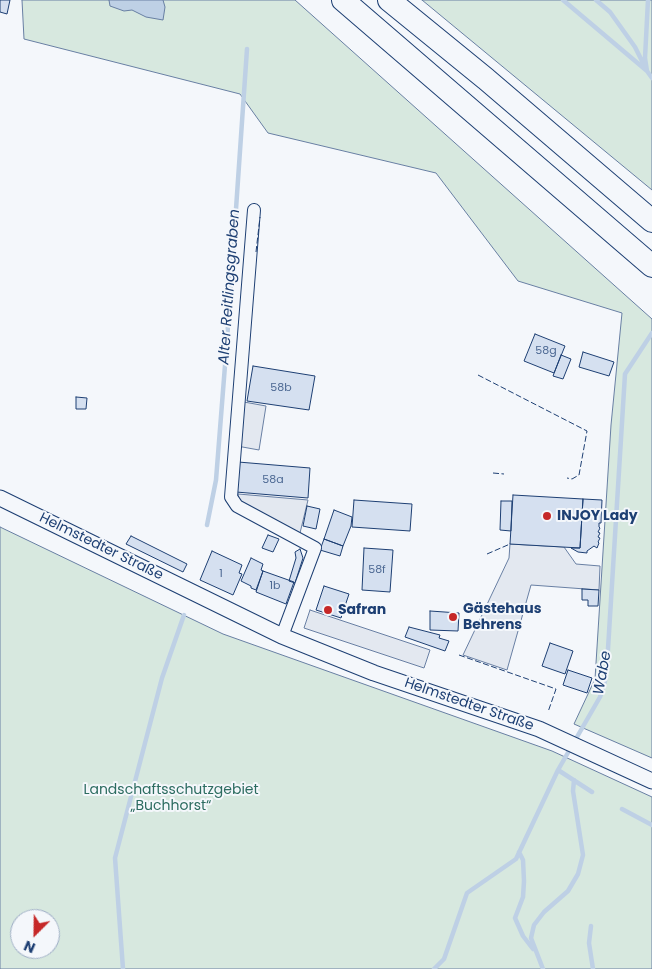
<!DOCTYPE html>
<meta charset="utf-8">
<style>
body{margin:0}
#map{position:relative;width:652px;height:969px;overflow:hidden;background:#f4f7fb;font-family:Poppins,sans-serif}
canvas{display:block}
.north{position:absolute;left:10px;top:909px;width:50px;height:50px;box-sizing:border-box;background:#f4f7fb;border:1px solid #9eadc5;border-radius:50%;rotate:203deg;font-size:14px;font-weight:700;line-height:20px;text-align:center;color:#1d3f73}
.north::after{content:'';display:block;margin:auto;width:18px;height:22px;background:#c62828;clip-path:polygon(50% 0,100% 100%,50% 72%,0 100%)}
</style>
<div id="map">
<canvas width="652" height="969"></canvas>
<div class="north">N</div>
</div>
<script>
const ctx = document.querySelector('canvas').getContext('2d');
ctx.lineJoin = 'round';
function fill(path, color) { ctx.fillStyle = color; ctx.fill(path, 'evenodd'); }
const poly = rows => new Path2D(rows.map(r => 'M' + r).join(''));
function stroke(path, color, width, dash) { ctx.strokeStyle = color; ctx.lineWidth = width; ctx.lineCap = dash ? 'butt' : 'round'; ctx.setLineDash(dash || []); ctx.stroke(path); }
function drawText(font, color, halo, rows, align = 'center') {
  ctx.font = font + ' Poppins,sans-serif'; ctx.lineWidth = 4; ctx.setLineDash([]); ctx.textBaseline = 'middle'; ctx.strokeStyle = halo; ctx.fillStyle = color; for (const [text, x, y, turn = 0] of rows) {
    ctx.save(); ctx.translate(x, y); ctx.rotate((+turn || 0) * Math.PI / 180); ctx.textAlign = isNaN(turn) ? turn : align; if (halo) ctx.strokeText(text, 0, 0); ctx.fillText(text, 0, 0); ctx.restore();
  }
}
const green = poly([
 [22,0,295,0,652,319,652,758,574,724,595,679,611,425,622,313,518,281,436,173,268,133,240,94,24,39,22,0],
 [422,0,652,0,652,190,422,0],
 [0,527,223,634,552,751,652,797,652,969,0,969,0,527],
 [20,919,50,919,50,949,20,949,20,919]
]);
const parking = poly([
 [244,402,266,406,259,450,237,446,244,402],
 [238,494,308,500,300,533,238,502,238,494],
 [510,544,564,547,576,564,600,566,599,590,531,585,507,670,463,655,509,558,510,544],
 [310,610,430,650,424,668,304,628,310,610]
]);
const water = poly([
 [109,0,163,0,165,7,163,20,146,17,132,10,124,11,110,6,109,0]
]);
const stream = poly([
 [563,0,647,71],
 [596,0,610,12,635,47,645,67],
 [648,0,645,58,647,71,652,78],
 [207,525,216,480,227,340,247,49],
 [558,770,592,792],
 [622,809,652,825],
 [519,852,523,860,524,881,523,897,515,918,523,936,533,949],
 [591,926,589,943,593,969],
 [123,969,115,858,162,678,184,615],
 [434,969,444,959,467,893,516,859,558,770,600,697,605,681,607,665,625,374,652,333],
 [543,969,531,938,534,925,544,912,568,891,578,874,583,855,573,791,574,780]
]);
const building = poly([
 [0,0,10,0,7,14,0,12,0,0],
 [535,334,565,346,554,373,524,361,535,334],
 [583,352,614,362,609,376,579,367,583,352],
 [561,355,571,359,563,379,553,376,561,355],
 [253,366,315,376,309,410,247,401,253,366],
 [76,397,87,398,86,409,76,409,76,397],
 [238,462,310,468,308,498,236,492,238,462],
 [513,495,583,499,580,548,510,544,513,495],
 [583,499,602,500,601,523,599,523,599,527,600,528,598,532,600,533,598,537,600,538,598,542,599,543,597,548,594,546,587,551,587,553,578,552,571,548,580,548,583,499],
 [354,500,412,504,410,531,352,527,354,500],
 [501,501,512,501,511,531,500,530,501,501],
 [307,506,320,509,316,529,303,526,307,506],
 [334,510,352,517,351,526,343,546,324,539,334,510],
 [268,535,279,539,273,552,262,548,268,535],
 [131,536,187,564,183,572,126,544,131,536],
 [324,539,343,546,340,556,320,550,324,539],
 [364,548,393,550,390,592,362,590,364,548],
 [300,549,303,558,295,583,289,581,296,558,295,552,300,549],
 [212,551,242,565,239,573,242,574,233,595,200,580,212,551],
 [251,558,263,564,261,570,263,571,256,590,251,588,251,586,241,581,251,558],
 [263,571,294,582,286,604,256,592,263,571],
 [324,586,349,594,341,618,316,610,324,586],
 [582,589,599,590,598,606,588,606,588,600,582,600,582,589],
 [430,611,459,613,458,631,430,630,430,611],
 [409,627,440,635,439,638,449,641,445,651,405,637,409,627],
 [550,643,573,651,565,674,542,666,550,643],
 [568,670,592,678,587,693,563,685,568,670]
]);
const minor = poly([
 [254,210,231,497,237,506,315,548,282,636]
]);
const tertiary = poly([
 [0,498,282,636,374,673,539,729,652,781]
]);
const motorway = poly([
 [343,0,652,266],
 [389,0,486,79,652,221]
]);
const fence = poly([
 [256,252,260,217],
 [478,375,587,431,579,475,572,479,567,478],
 [493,473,504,474],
 [487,554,510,544],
 [459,655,556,689,548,712]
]);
const markers = [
 [547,516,5,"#c62828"],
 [328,610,5,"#c62828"],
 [453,617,5,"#c62828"]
];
const numberNames = [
 ["58g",546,351],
 ["58b",281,388],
 ["58a",273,480],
 ["58f",377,570],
 ["1",221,574],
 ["1b",275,586]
];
const poiNames = [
 ["INJOY Lady",557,516],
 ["Gästehaus",463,609],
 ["Behrens",463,625],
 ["Safran",338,610]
];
const streetNames = [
 ["Helmstedter Straße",101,547,26],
 ["Helmstedter Straße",469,705,19]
];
const parkNames = [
 ["Landschaftsschutzgebiet",171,790],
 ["„Buchhorst“",171,806]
];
const waterNames = [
 ["Alter Reitlingsgraben",230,287,-86],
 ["Wabe",603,673,-80]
];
fill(green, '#d7e8df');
stroke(green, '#687fa3', 1);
fill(parking, '#e3e8f0');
stroke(parking, '#687fa3', 1);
fill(water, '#bed0e5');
stroke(water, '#687fa3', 1);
stroke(stream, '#bed0e5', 4.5);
fill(building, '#d5e0f0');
stroke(building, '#1d3f73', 1);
stroke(minor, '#1d3f73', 14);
stroke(tertiary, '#1d3f73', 17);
stroke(motorway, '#1d3f73', 24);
stroke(minor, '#f4f7fb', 12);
stroke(tertiary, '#f4f7fb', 15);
stroke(motorway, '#f4f7fb', 22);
stroke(fence, '#1d3f73', 1, [6, 2.5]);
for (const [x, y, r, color] of markers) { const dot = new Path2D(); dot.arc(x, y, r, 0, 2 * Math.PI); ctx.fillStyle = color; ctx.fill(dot); stroke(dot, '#f4f7fb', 2); }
drawText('11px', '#4b6792', null, numberNames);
drawText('bold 14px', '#1d3f73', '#f4f7fb', poiNames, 'left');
drawText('14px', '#1d3f73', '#f4f7fb', streetNames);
drawText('14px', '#2c6c60', '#f4f7fb', parkNames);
drawText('italic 15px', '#1d3f73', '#f4f7fb', waterNames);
</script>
